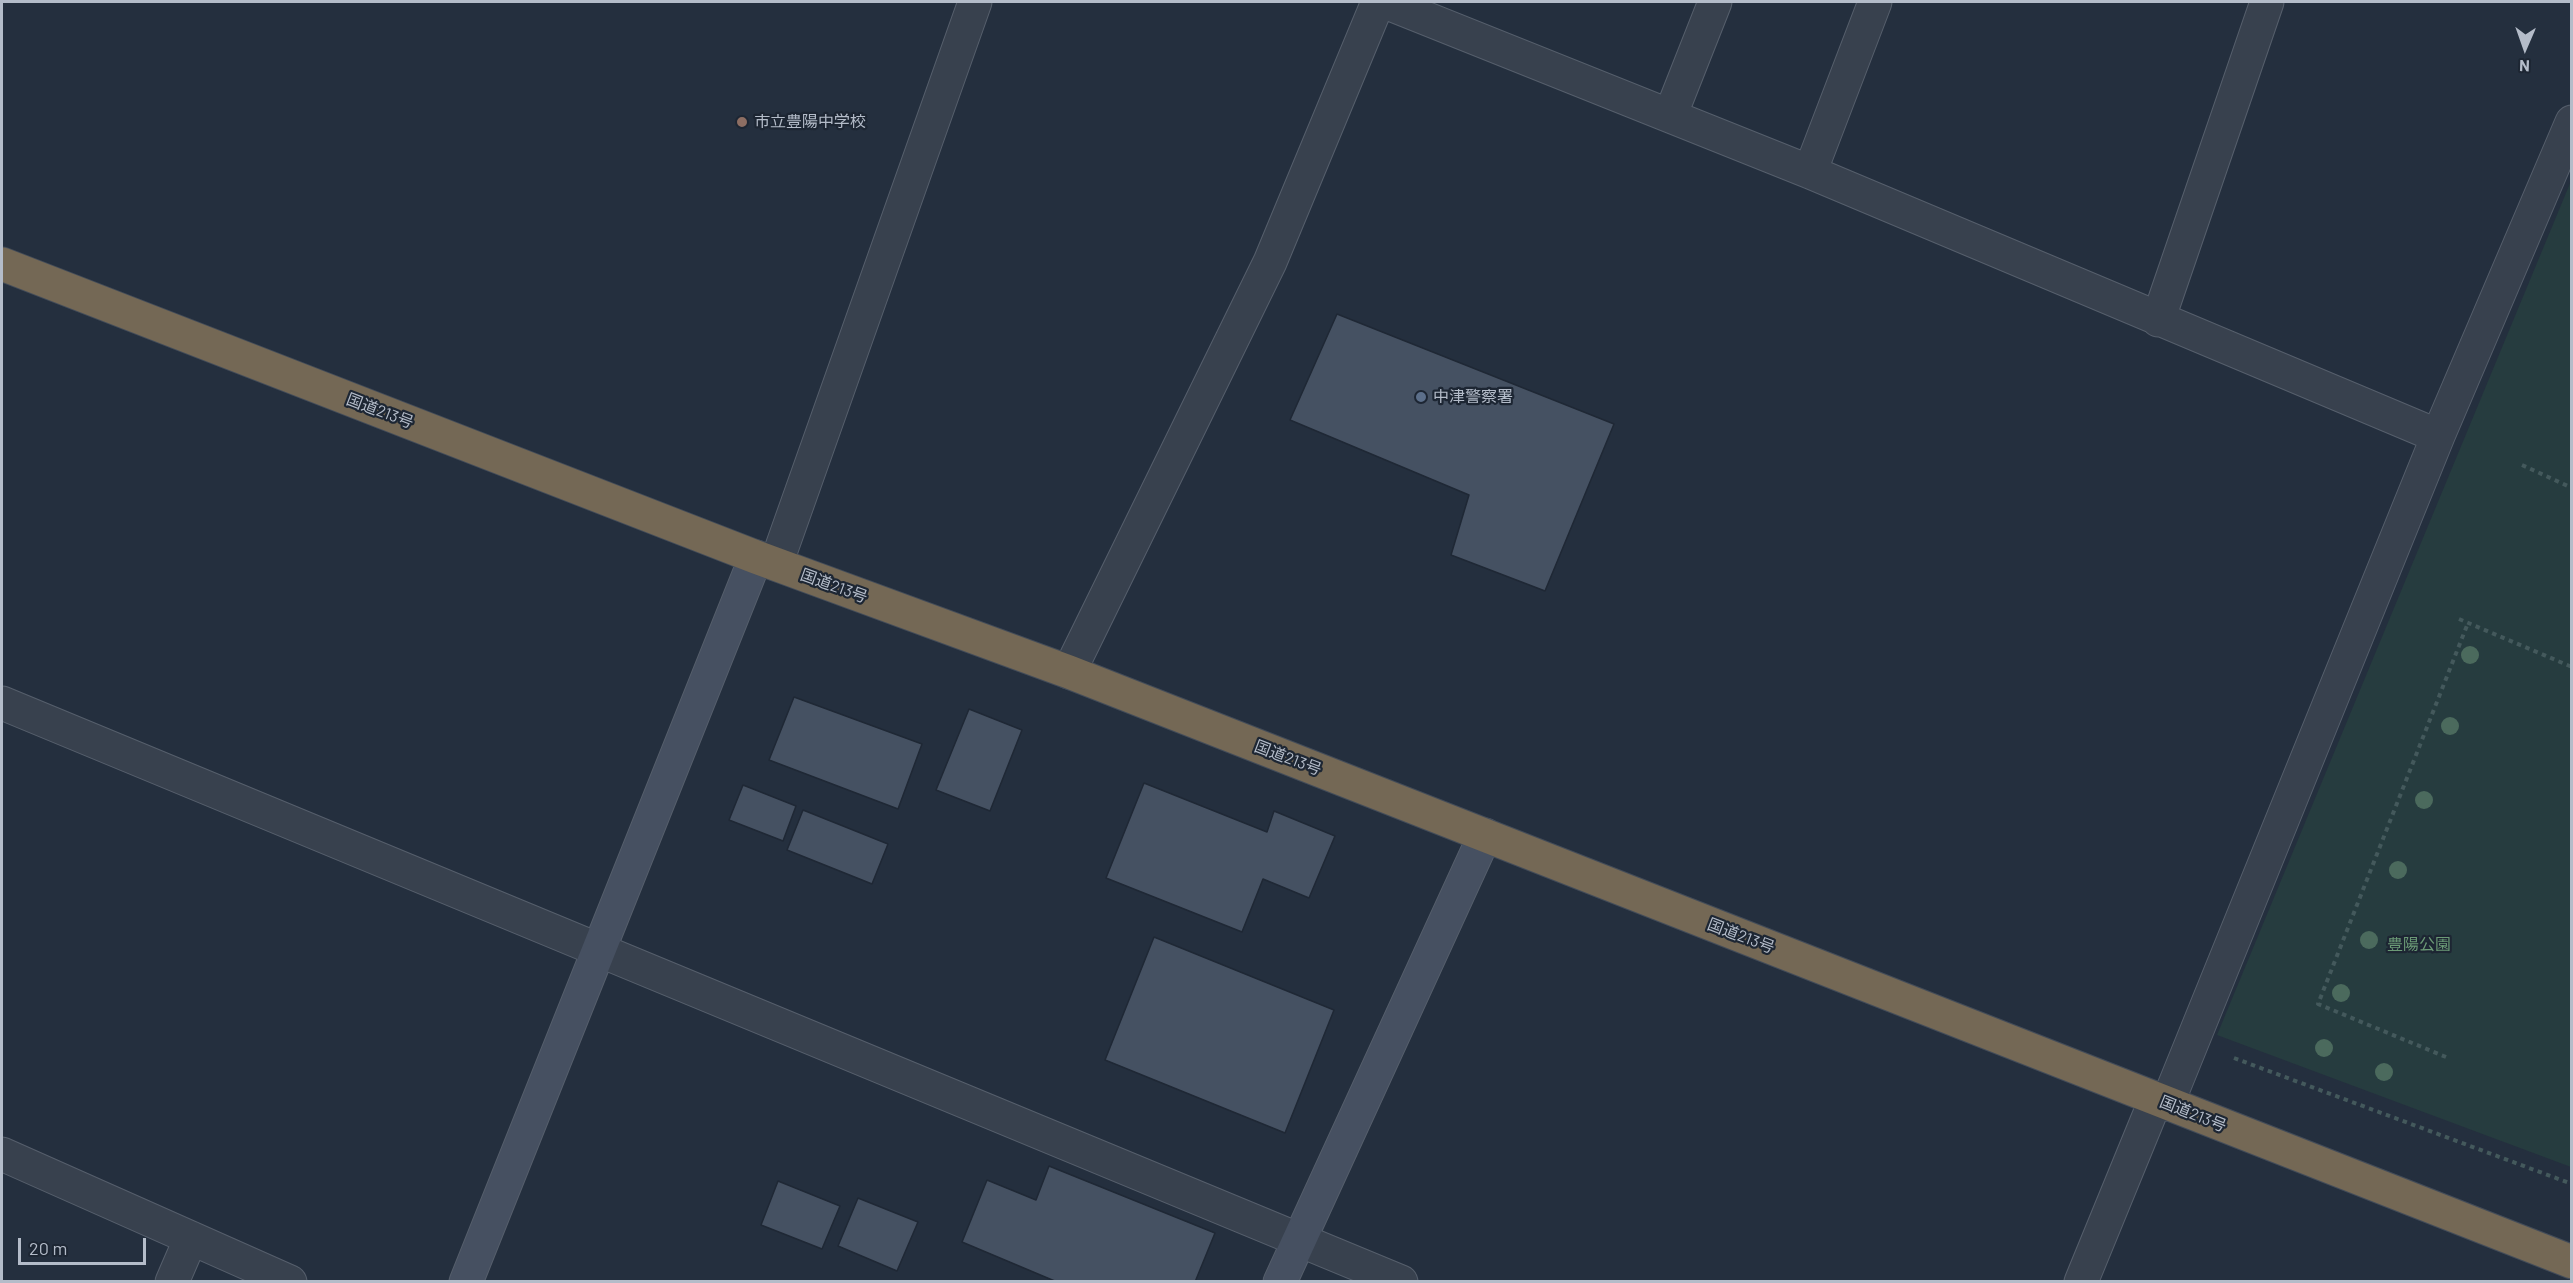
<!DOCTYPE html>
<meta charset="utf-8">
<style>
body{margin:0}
#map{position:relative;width:2573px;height:1283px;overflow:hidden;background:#242f3e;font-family:Barlow,sans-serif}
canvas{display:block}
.frame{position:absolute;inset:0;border:3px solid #b4bcc9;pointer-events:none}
.north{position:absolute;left:2495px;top:18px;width:60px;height:60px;-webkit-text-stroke:4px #1d2633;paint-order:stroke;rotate:182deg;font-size:16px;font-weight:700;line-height:24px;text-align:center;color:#b4bcc9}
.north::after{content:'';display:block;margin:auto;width:21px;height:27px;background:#b4bcc9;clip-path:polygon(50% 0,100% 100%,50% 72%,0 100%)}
.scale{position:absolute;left:18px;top:1238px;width:128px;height:27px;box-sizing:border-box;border:3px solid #b4bcc9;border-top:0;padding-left:8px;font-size:18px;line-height:21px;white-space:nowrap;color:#b4bcc9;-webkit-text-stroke:4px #1d2633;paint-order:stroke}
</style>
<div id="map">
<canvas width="2573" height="1283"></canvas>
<div class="frame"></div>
<div class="north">N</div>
<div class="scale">20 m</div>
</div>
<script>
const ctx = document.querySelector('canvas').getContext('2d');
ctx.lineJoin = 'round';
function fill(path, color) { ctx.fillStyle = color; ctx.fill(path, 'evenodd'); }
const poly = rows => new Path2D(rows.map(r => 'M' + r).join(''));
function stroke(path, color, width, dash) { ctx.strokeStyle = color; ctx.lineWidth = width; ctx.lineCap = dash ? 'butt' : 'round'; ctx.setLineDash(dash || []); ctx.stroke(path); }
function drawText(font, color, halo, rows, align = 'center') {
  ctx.font = font + ' Barlow,"Noto Sans JP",sans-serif'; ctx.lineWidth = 4.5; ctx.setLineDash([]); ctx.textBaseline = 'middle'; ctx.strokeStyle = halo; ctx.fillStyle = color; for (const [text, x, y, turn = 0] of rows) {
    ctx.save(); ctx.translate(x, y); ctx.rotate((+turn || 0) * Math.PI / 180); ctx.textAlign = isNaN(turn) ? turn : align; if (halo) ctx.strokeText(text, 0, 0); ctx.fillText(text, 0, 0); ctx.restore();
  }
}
const green = poly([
 [2571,181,2571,1167,2217,1035]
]);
const building = poly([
 [1337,314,1614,424,1545,591,1451,555,1469,495,1290,420,1337,314],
 [794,697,922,744,898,809,769,760,794,697],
 [969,709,1022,730,990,811,936,790,969,709],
 [1144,783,1267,832,1274,811,1335,836,1309,898,1263,879,1242,932,1106,878,1144,783],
 [743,785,796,806,783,841,729,820,743,785],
 [803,810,888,844,872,884,787,850,803,810],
 [1154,937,1334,1010,1285,1133,1105,1060,1154,937],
 [1049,1166,1215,1233,1195,1282,1057,1282,962,1242,987,1180,1036,1200,1049,1166],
 [778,1181,840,1206,822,1249,761,1225,778,1181],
 [858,1198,918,1222,897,1271,838,1246,858,1198]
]);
const path = poly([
 [2522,465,2572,488],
 [2459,619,2572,667],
 [2446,1057,2318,1004,2468,623],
 [2234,1058,2572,1184]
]);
const street = poly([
 [1385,2,1810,172,2438,436],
 [1670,116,1715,2],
 [1810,172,1875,2],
 [2158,320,2267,2],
 [776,564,975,2],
 [1069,672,1270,262,1378,2],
 [2,703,1401,1282],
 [2167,1104,2438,436,2572,122],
 [2,1154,290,1282],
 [172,1282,191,1238],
 [2081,1282,2156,1099]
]);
const secondary = poly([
 [466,1282,756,557],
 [1280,1282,1485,835]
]);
const highway = poly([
 [2,264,756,557,1069,672,2572,1262]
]);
const trees = [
 [2470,655],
 [2450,726],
 [2424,800],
 [2398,870],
 [2369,940],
 [2341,993],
 [2324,1048],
 [2384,1072]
];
const markers = [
 [742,122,6,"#8d6e63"],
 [1421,397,6,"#5c6f8a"]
];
const poiNames = [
 ["市立豊陽中学校",754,122],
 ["中津警察署",1433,397]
];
const streetNames = [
 ["国道213号",380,411,21],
 ["国道213号",834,586,20],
 ["国道213号",1288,758,21],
 ["国道213号",1741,936,21],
 ["国道213号",2193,1114,22]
];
const parkNames = [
 ["豊陽公園",2419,945]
];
fill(green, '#263c3f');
fill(building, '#455162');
stroke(building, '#1f2835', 1.5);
stroke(street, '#565f6c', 35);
stroke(secondary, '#565f6c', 35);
stroke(highway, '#434c59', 35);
stroke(path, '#44595c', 4, [4.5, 4.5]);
stroke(street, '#38414e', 33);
stroke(secondary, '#465061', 33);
stroke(highway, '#746855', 33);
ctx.fillStyle = '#4b6a5d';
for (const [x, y] of trees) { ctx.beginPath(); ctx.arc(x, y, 9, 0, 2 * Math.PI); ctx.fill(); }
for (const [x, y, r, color] of markers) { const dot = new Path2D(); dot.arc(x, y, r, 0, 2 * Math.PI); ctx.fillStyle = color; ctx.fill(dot); stroke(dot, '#1d2633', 2); }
drawText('16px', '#b4bcc9', '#1d2633', poiNames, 'left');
drawText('16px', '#b4bcc9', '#1d2633', streetNames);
drawText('16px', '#6b9a76', '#1d2633', parkNames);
</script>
